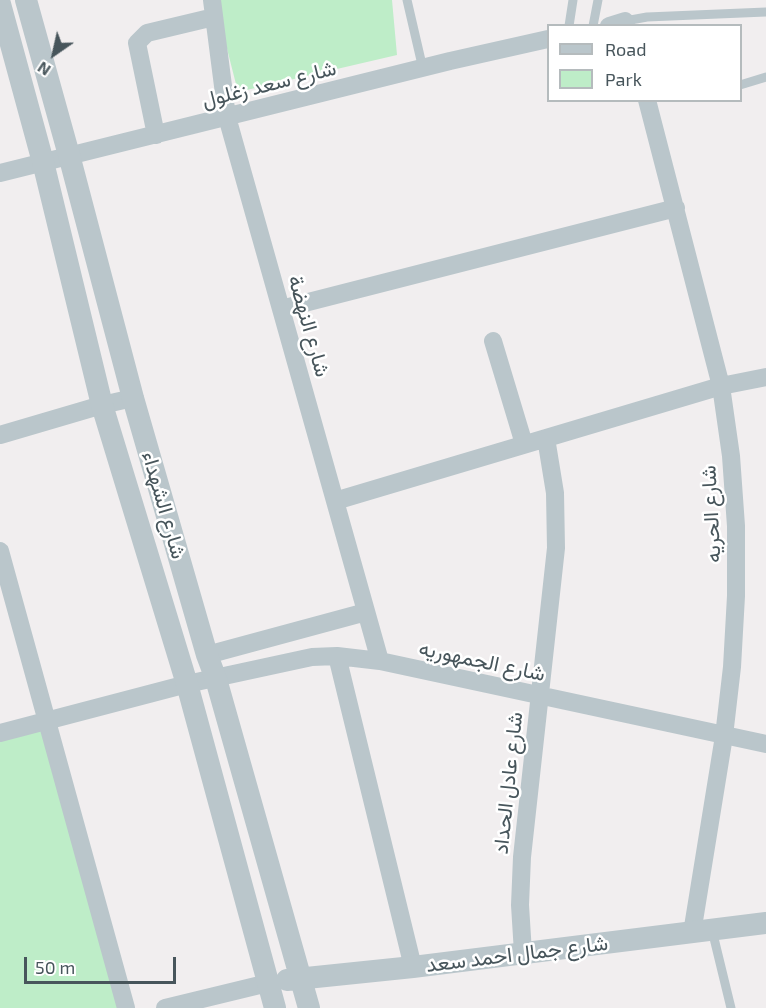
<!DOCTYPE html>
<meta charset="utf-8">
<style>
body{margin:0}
#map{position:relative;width:766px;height:1008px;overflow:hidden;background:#f1eeef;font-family:"Exo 2",sans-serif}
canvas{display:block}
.legend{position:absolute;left:547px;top:24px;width:195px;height:78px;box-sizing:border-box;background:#fff;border:2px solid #b5bbbd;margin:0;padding:8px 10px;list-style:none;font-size:18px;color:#47555b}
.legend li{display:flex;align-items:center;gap:12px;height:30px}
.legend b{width:30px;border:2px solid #b5bbbd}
.north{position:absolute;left:24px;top:24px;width:60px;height:60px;-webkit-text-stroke:4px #fff;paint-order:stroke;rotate:214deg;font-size:16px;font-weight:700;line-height:24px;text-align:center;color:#47555b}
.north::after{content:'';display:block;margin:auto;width:21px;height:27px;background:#47555b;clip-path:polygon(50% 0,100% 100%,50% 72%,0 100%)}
.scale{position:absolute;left:24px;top:957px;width:152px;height:27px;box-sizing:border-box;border:3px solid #47555b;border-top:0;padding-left:8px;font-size:18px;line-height:21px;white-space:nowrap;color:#47555b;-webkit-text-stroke:4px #fff;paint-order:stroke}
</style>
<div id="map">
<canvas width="766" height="1008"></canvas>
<ul class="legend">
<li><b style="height:8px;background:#bac6cb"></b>Road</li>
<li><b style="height:16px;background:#beedc8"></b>Park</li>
</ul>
<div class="north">N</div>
<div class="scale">50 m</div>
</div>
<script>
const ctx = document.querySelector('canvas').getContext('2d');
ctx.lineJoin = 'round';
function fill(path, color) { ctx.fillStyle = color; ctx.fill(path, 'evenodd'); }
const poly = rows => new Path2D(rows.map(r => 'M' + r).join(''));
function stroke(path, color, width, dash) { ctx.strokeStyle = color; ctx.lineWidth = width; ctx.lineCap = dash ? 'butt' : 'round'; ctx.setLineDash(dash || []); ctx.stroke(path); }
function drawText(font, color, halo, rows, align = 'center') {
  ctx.font = font + ' "Exo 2",Vazirmatn,sans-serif'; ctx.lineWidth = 5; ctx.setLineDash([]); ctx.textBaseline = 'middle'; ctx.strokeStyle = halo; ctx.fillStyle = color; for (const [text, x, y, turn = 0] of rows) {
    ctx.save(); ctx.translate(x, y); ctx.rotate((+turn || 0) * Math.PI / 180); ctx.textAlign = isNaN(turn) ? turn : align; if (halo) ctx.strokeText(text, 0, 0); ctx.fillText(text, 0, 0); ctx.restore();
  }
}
const green = poly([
 [220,0,392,0,397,55,238,92,224,37],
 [47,722,126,1008,0,1008,0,734]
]);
const service = poly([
 [407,0,423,69],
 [625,21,647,17,766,12],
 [569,26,573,0],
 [593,26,598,0],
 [740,85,766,77],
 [712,930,731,1008]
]);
const minor = poly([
 [212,0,227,117,380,661],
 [609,26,625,21,626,26],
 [647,100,721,386,731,456,736,526,736,596,732,667,724,736,692,933],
 [156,135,137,43,147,33,214,17],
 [0,173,450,61,548,39],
 [281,309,676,208],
 [493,341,524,444],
 [0,435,102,405,133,398],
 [335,501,721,386,766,377],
 [0,551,126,1008],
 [207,655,366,612],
 [337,656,413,967],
 [0,733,187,684,312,657,337,656,380,661,766,744],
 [523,953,520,905,522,857,556,548,555,493,546,438],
 [165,1008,268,983]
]);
const tertiary = poly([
 [26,0,69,155,133,398,207,655,216,679,309,1008],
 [0,4,43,162,102,405,187,684,275,1008],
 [287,980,413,967,766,923]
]);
const streetNames = [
 ["شارع سعد زغلول",269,84,-14],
 ["شارع النهضة",309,326,74],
 ["شارع الشهداء",164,505,74],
 ["شارع الحريه",711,514,-93],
 ["شارع الجمهوريه",482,661,12],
 ["شارع عادل الحداد",508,783,-84],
 ["شارع جمال احمد سعد",517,954,-7]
];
fill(green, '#beedc8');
stroke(service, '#bac6cb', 9);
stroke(minor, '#bac6cb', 18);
stroke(tertiary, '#bac6cb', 22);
drawText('21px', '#47555b', '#fff', streetNames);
</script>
